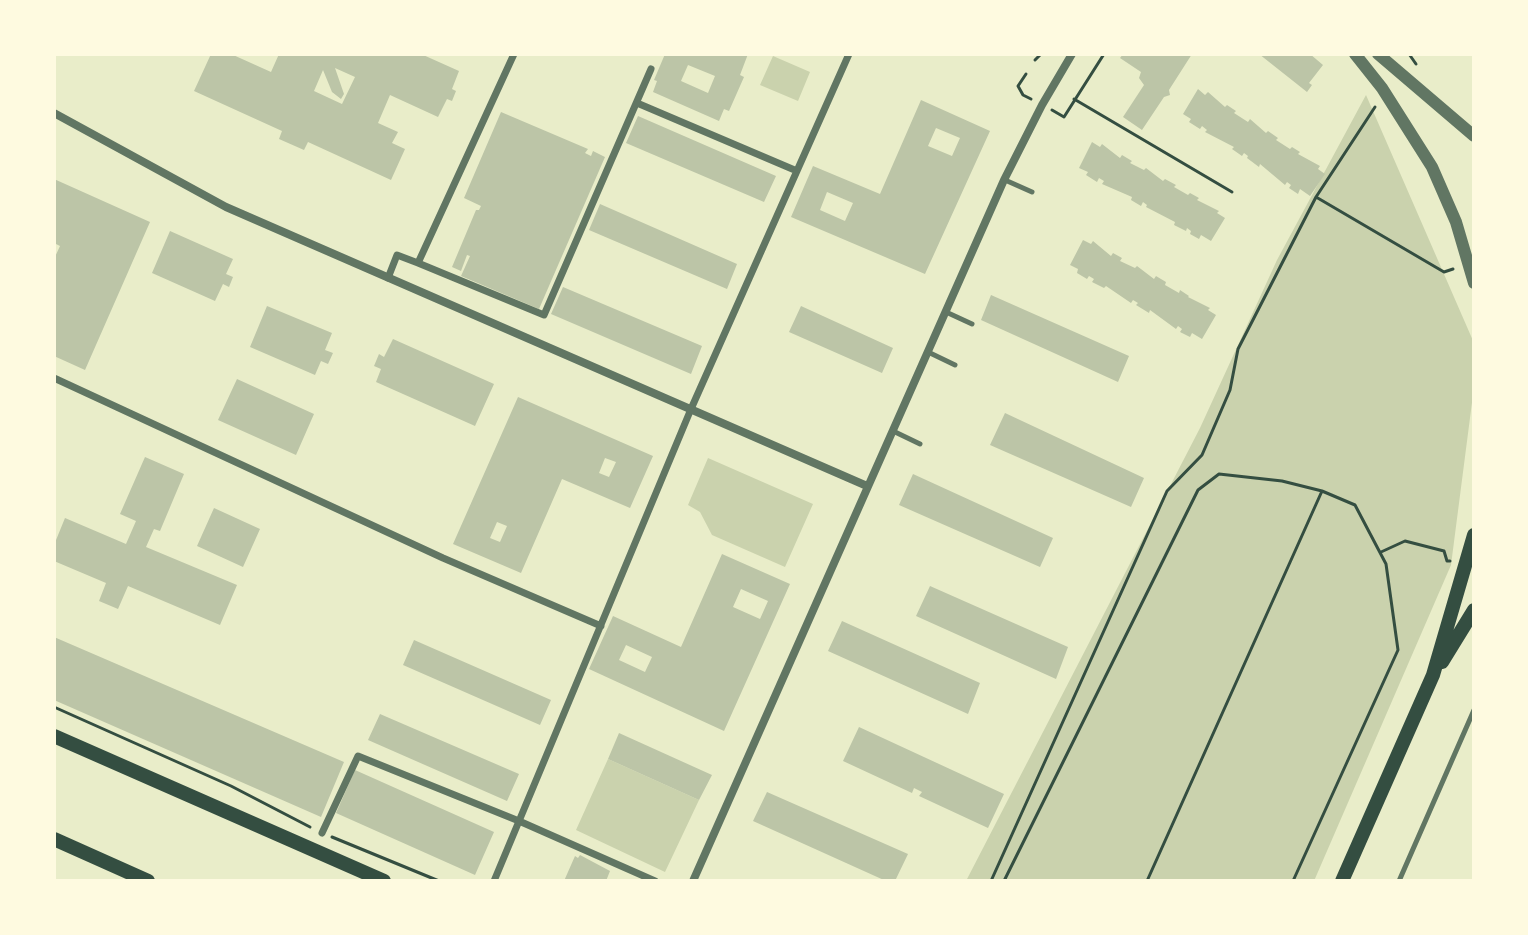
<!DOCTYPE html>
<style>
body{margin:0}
#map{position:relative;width:1528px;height:935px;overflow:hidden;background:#e9edc9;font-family:Barlow,sans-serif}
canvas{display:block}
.frame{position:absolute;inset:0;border:56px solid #fefae0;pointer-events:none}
</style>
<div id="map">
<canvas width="1528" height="935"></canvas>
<div class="frame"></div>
</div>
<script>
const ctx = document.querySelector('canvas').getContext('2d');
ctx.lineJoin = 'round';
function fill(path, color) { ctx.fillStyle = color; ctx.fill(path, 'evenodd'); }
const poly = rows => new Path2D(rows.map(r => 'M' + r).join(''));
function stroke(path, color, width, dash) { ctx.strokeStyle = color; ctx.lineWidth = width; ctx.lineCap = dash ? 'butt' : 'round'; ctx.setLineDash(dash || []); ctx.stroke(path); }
const green = poly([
 [773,56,810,72,798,101,760,85],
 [1366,95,1474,343,1474,387,1451,565,1314,881,966,881,1200,428,1277,260],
 [708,458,813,504,785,567,712,535,700,512,688,505],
 [608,759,699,800,665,872,576,830]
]);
const building = poly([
 [211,54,231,54,271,72,279,54,421,54,459,71,452,89,456,91,452,101,447,99,438,117,390,95,378,123,398,132,392,143,405,149,391,180,308,142,304,150,279,139,282,131,194,91],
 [335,68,355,77,342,104,314,91,323,70,332,92,341,99,344,94],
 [665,54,748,54,740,75,744,77,729,111,724,109,719,121,653,92,657,81,654,80],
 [688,65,715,76,708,93,681,81],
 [1123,54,1192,54,1169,90,1170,95,1164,97,1142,130,1123,117,1144,85,1139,78,1141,72,1120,58],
 [1259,54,1310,54,1323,65,1309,83,1312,85,1307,92],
 [1198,89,1205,95,1208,92,1225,107,1227,105,1236,111,1234,113,1248,122,1250,119,1266,133,1268,131,1278,138,1276,140,1290,149,1292,147,1300,152,1298,154,1320,166,1318,169,1325,174,1310,196,1300,189,1298,194,1289,188,1291,185,1287,182,1285,185,1260,164,1259,167,1247,158,1248,156,1244,153,1242,156,1232,149,1234,147,1205,132,1207,130,1202,126,1200,129,1189,122,1191,119,1183,114],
 [921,100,990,131,925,274,791,217,813,166,880,194],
 [936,128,960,138,952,156,928,146],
 [827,192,853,203,845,221,820,210],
 [501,112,588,149,585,153,591,156,593,151,605,157,539,309,461,276,470,256,467,255,461,271,452,267,476,210,479,210,481,206,464,198],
 [638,116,776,176,764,202,626,143],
 [1092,142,1100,147,1102,144,1120,158,1122,155,1132,161,1130,163,1144,170,1146,168,1163,181,1165,179,1176,185,1174,187,1188,195,1190,193,1199,198,1197,200,1219,211,1217,213,1225,218,1211,241,1201,235,1199,239,1190,234,1191,231,1187,228,1186,231,1174,225,1175,222,1146,207,1147,205,1143,202,1141,206,1131,200,1132,197,1102,184,1104,181,1099,178,1097,182,1086,175,1088,172,1079,168],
 [54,179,150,222,85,370,54,356,54,259,60,246,54,243],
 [600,204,737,264,727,289,589,230],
 [170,231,233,259,226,274,233,277,229,287,223,284,215,301,152,273],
 [1083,240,1091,244,1093,241,1111,256,1113,253,1122,258,1120,261,1135,268,1137,266,1154,279,1156,276,1166,282,1165,285,1179,293,1180,290,1189,296,1188,297,1210,308,1208,310,1216,315,1202,339,1192,333,1190,337,1180,332,1182,329,1178,326,1176,329,1150,310,1149,313,1136,305,1138,303,1133,300,1131,303,1106,286,1104,288,1092,282,1094,279,1089,276,1087,279,1077,273,1078,269,1070,265],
 [563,287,702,346,691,374,551,314],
 [991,295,1129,356,1118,382,981,320],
 [267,306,332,333,325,350,333,353,328,364,321,361,315,375,250,347],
 [801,306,893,348,882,373,789,332],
 [393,339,494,384,475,426,376,382,381,369,374,366,379,354,384,357],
 [237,379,314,414,296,455,218,420],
 [518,397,653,456,630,508,562,479,521,573,453,544],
 [605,458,616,462,609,477,599,473],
 [497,522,507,526,500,542,490,538],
 [1005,413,1144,478,1131,507,990,445],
 [145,457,184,474,160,531,154,529,146,547,237,585,220,625,128,586,118,609,99,601,106,583,54,561,54,545,65,518,126,544,136,521,120,514],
 [913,474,1053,538,1040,567,899,505],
 [214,508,260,529,243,567,197,546],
 [722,554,790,584,724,731,589,669,613,616,681,647],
 [741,589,768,601,760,619,733,607],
 [626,645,652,657,645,672,619,660],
 [930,586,1068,647,1056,679,916,616],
 [842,621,980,683,968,714,828,651],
 [54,637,344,762,321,817,54,700],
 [414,640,551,700,540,725,403,665],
 [380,714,519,774,507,801,368,740],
 [859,727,1004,794,988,828,919,796,922,792,914,788,912,793,843,761],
 [619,733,712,775,699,800,608,759],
 [355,770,494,832,475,875,336,813],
 [767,792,908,854,895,881,886,881,753,821],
 [580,855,610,871,606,881,564,881,575,856,578,858]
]);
const path = poly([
 [1409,54,1416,64],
 [1035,60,1041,54],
 [1026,74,1018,86,1023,95,1031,99],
 [1074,99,1232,192],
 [1052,110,1064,117,1104,54],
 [1316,197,1375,107],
 [1381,552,1405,541,1444,551,1447,561,1450,561],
 [54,707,231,786,310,827],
 [332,837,439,881],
 [991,881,1167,491,1202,455,1230,390,1238,349,1316,197,1444,272,1453,269],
 [1004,881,1198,490,1219,474,1282,481,1322,491,1355,505,1386,564,1398,650,1293,881],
 [1147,881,1322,491]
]);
const service = poly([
 [1005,180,1032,192],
 [946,312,972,324],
 [928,352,955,365],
 [893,431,920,444],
 [1399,881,1474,710]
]);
const pedestrian = poly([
 [637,103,797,171],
 [418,263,544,315,651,69],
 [388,278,397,255,418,263,514,54],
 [54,378,443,558,601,626],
 [322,833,358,756,519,821,655,881],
 [494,881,691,409,849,54]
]);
const minor = poly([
 [54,113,226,207,867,486],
 [693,881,1004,180,1042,105,1072,54]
]);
const tertiary = poly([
 [1355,54,1382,88,1432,167,1456,222,1474,283],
 [1378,54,1474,136]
]);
const secondary = poly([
 [54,736,384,881],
 [54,839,148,881]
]);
const primary = poly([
 [1442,662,1474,610],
 [1342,881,1433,675,1474,535]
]);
fill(green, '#cad2ad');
fill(building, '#bcc5a7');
stroke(path, '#344e41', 3);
stroke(service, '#617663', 5);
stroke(pedestrian, '#617663', 7);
stroke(minor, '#617663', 8);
stroke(tertiary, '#617663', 12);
stroke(secondary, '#344e41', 14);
stroke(primary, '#344e41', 14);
</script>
